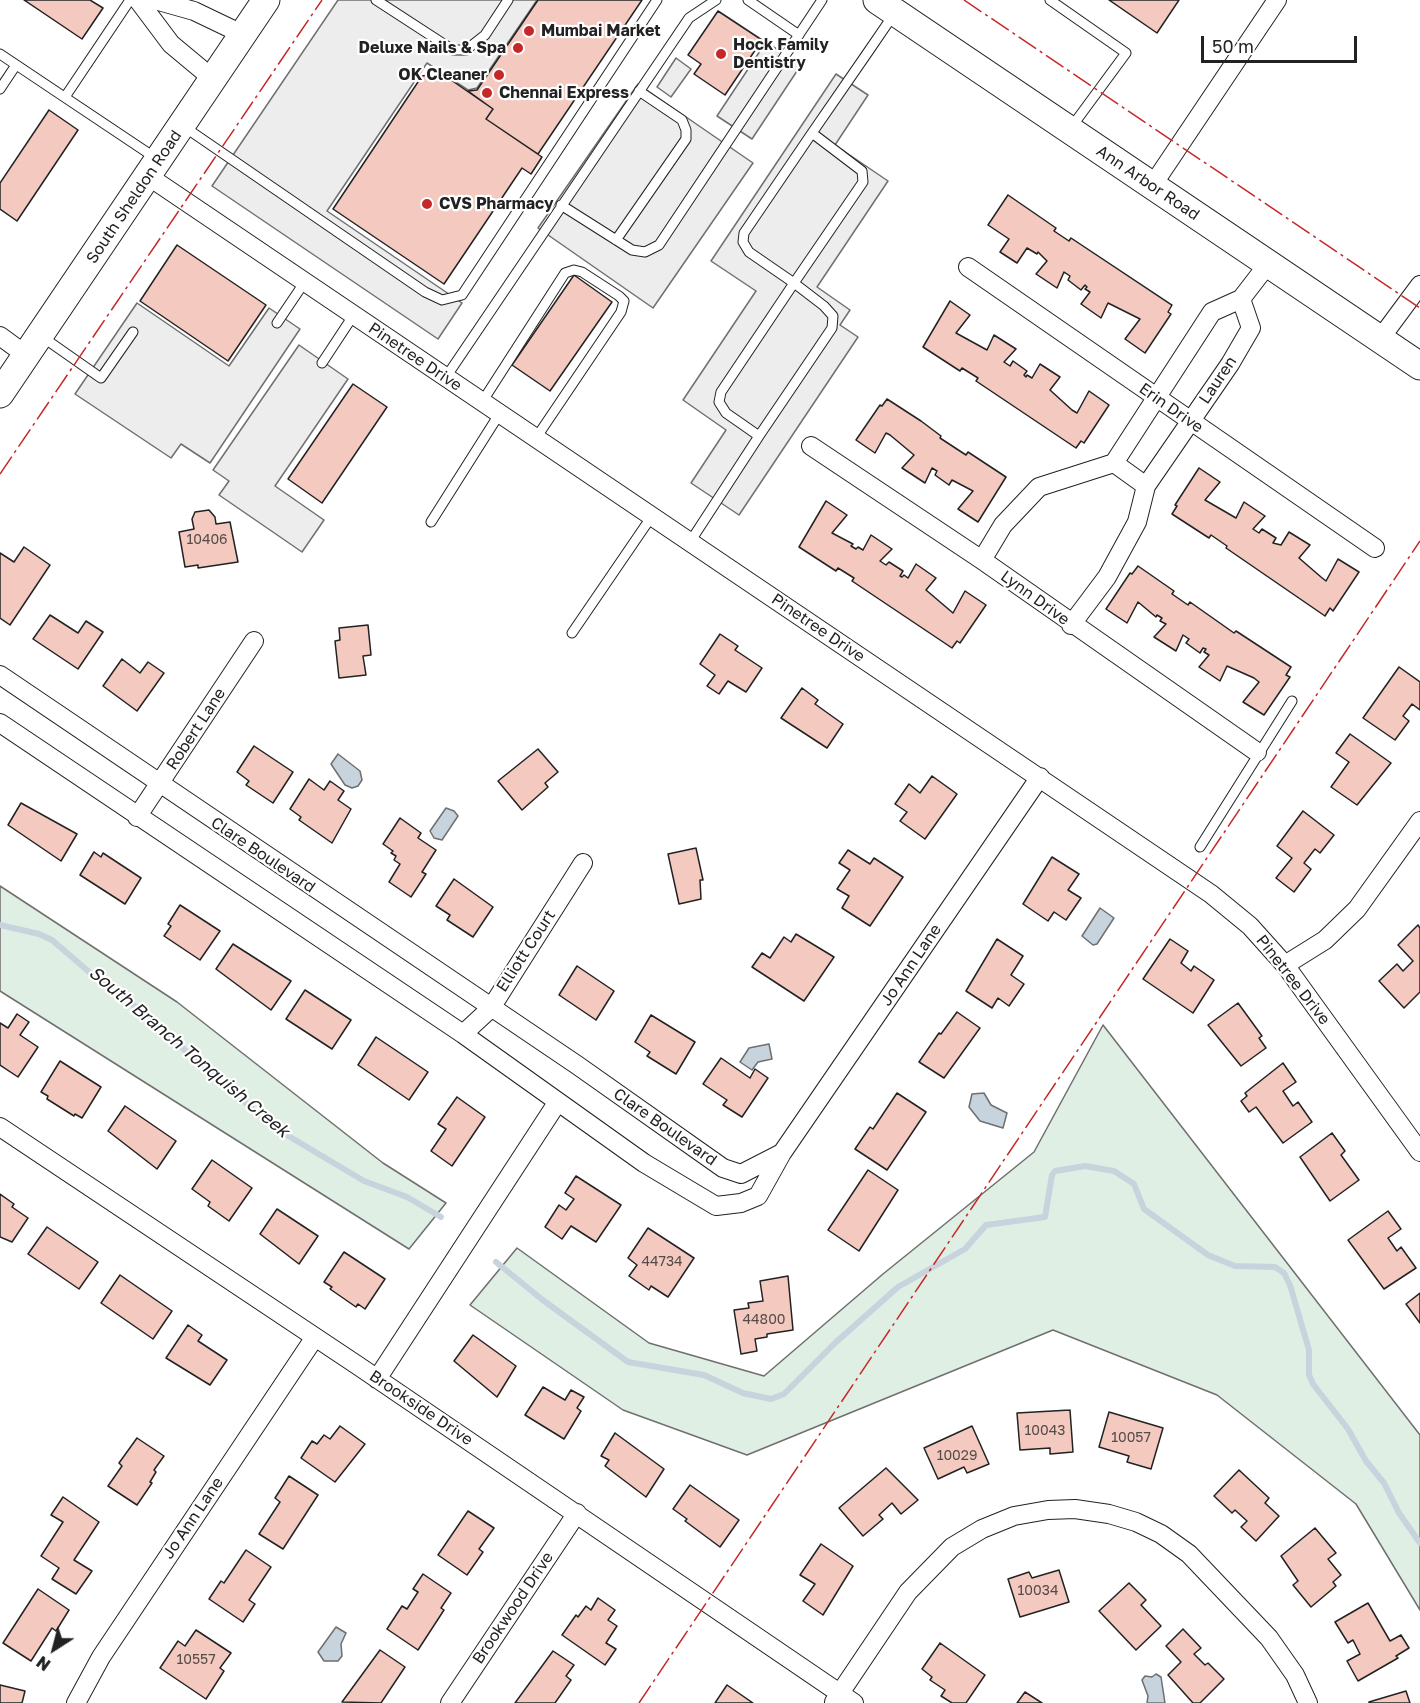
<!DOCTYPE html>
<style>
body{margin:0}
#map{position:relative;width:1420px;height:1703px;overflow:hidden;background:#fff;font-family:"Golos Text",sans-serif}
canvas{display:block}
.north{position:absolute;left:24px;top:1619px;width:60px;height:60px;-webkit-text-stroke:4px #fff;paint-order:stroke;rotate:216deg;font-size:16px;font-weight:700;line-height:24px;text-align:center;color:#222}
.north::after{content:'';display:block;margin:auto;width:21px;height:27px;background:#222;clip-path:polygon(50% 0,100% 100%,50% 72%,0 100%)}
.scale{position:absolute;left:1201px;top:36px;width:156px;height:27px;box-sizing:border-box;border:3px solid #222;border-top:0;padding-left:8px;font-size:18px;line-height:21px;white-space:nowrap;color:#222;-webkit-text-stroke:4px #fff;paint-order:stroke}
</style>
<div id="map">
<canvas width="1420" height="1703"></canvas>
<div class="north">N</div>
<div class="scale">50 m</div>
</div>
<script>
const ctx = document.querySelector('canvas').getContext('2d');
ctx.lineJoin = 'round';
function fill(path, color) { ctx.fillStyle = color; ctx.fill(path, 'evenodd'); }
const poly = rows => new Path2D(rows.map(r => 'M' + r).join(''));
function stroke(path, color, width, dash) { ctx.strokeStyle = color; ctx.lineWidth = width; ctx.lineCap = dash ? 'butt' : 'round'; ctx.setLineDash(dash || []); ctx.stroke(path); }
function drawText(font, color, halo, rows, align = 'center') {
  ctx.font = font + ' "Golos Text",sans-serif'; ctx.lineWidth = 4.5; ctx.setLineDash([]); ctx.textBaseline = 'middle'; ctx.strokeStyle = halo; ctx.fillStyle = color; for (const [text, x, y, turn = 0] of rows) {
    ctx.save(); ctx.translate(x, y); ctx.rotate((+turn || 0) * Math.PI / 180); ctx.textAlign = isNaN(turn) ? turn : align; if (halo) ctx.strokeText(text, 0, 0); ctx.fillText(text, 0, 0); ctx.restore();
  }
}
const green = poly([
 [0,886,177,1002,383,1163,446,1203,409,1249,0,991,0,886],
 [1103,1025,1420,1435,1420,1610,1356,1504,1217,1395,1053,1330,747,1455,623,1410,470,1305,517,1248,649,1343,764,1376,883,1274,1034,1152,1103,1025]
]);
const parking = poly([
 [338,0,537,0,477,88,468,90,427,63,327,211,462,303,438,339,212,186,338,0],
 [766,42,801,65,752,139,717,116,766,42],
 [676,58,691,69,671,97,657,87,676,58],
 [836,74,868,95,835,145,888,181,817,287,850,310,840,325,858,337,739,515,691,483,726,430,683,400,756,291,711,261,836,74],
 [638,84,753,163,653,308,538,228,638,84],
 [137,303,229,366,269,308,300,329,210,463,181,444,171,458,75,394,137,303],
 [299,345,348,379,275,486,324,520,302,552,219,495,229,481,213,470,299,345]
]);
const water = poly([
 [338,754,360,771,362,780,358,786,352,788,345,785,331,764,338,754],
 [446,808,454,811,458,816,442,840,434,838,430,831,446,808],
 [1100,908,1114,918,1097,944,1093,945,1082,936,1100,908],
 [769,1044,772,1059,758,1062,752,1070,740,1062,749,1048,769,1044],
 [984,1093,991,1105,1007,1113,1003,1128,980,1121,969,1107,972,1094,984,1093],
 [336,1627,346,1633,341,1644,342,1656,338,1661,324,1661,318,1652,336,1627],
 [1156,1674,1161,1677,1165,1703,1147,1703,1148,1696,1142,1680,1145,1676,1152,1677,1156,1674]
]);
const stream = poly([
 [0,925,39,934,52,940,102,983,149,1016,192,1057,275,1128,364,1181,407,1197,441,1217],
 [496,1262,544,1301,628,1362,704,1375,743,1393,771,1399,784,1394,835,1343,898,1287,965,1249,986,1225,1045,1217,1052,1175,1055,1171,1085,1166,1114,1171,1134,1184,1144,1209,1208,1255,1235,1266,1275,1267,1284,1273,1290,1285,1309,1350,1309,1375,1313,1384,1348,1429,1366,1461,1384,1483,1399,1513,1420,1543]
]);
const building = poly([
 [24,0,90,0,103,8,82,39,24,0],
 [538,0,642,0,538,154,486,119,493,109,468,91,477,90,538,0],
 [1109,0,1179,0,1157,33,1109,0],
 [718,11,762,40,725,95,694,74,701,64,688,55,718,11],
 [441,73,493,109,486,119,542,157,531,174,522,168,444,284,333,209,422,76,441,73],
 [49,110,78,130,17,221,0,209,0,183,49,110],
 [1008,195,1056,228,1054,231,1069,241,1071,238,1172,305,1168,312,1171,314,1145,353,1125,339,1140,319,1108,303,1101,318,1081,304,1090,292,1085,289,1087,287,1085,285,1081,290,1068,280,1070,276,1064,272,1057,288,1036,274,1047,261,1038,252,1037,254,1027,248,1017,263,1000,252,1009,239,988,225,1008,195],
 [177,245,266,305,228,361,140,301,177,245],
 [574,275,612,302,550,391,512,365,574,275],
 [950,301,970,315,956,333,987,350,994,335,1016,349,1004,362,1010,366,1013,361,1027,371,1024,375,1026,377,1027,375,1032,378,1040,364,1060,377,1050,390,1072,410,1077,413,1089,391,1109,405,1084,443,1081,441,1076,448,976,381,978,378,962,368,960,371,923,347,950,301],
 [353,384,387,407,322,503,288,479,353,384],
 [887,399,921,421,941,436,940,438,966,455,968,452,1006,477,978,522,958,509,973,491,952,480,949,485,935,475,937,471,932,468,925,483,902,468,914,455,890,435,886,433,875,453,856,440,880,405,882,406,887,399],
 [1199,468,1220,482,1205,500,1236,518,1244,502,1265,516,1253,529,1259,533,1262,529,1276,538,1273,543,1281,545,1289,532,1310,545,1299,558,1321,577,1326,581,1338,559,1359,572,1333,611,1330,608,1325,616,1226,548,1227,546,1211,535,1209,538,1172,514,1177,506,1175,505,1199,468],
 [826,501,847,515,832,533,853,544,851,546,856,549,858,547,863,550,871,535,892,549,880,561,886,565,889,562,903,571,900,576,902,577,904,575,908,578,916,564,936,578,926,590,953,613,965,591,986,605,960,643,957,641,952,648,852,581,854,578,838,568,836,571,799,547,826,501],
 [209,510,215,517,216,524,230,522,238,562,198,568,198,565,185,567,179,532,194,529,192,519,195,512,209,510],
 [24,547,50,565,10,625,0,618,0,553,14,562,24,547],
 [1138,566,1174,591,1172,594,1188,605,1190,602,1234,633,1236,631,1291,667,1286,675,1290,677,1264,715,1243,702,1259,682,1254,678,1227,666,1220,681,1199,667,1209,655,1204,652,1206,649,1203,648,1200,653,1186,643,1189,639,1183,635,1176,651,1154,637,1166,624,1160,621,1162,618,1157,615,1156,617,1138,602,1127,623,1106,609,1130,573,1132,574,1138,566],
 [50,615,78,633,86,621,103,632,78,669,33,639,50,615],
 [368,625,371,655,363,656,366,675,339,678,335,641,340,640,339,628,368,625],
 [720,634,738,646,735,650,762,668,746,692,728,681,719,694,707,686,715,675,700,664,720,634],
 [122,659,140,673,148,662,164,673,137,711,103,686,122,659],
 [1399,667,1420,682,1420,710,1412,704,1403,716,1409,721,1395,740,1363,718,1399,667],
 [802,688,818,700,815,704,843,724,827,748,781,718,802,688],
 [1350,734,1391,763,1357,805,1331,787,1349,762,1336,753,1350,734],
 [254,746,293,772,273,803,246,785,249,781,237,772,254,746],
 [538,749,558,772,545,783,548,787,522,810,498,781,538,749],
 [932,776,957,794,925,839,900,821,907,812,895,804,909,784,920,793,932,776],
 [309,779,324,790,330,781,344,791,338,800,351,809,332,843,299,820,301,817,290,809,309,779],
 [21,803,77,834,61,861,8,825,21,803],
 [1303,811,1334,835,1320,853,1315,849,1304,863,1311,869,1294,892,1276,878,1292,858,1277,846,1303,811],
 [400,818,421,833,418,838,436,850,422,872,426,874,411,897,389,882,400,864,394,860,396,856,391,853,393,851,383,844,400,818],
 [696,848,703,880,700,880,701,899,679,904,668,854,696,848],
 [848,850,870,864,874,858,903,877,870,926,842,908,849,896,837,889,850,870,839,863,848,850],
 [94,852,101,857,103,853,141,878,125,904,80,875,94,852],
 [1052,857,1079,874,1068,890,1081,898,1066,920,1054,912,1048,921,1023,904,1052,857],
 [454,879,493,907,473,937,447,920,450,915,436,906,454,879],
 [180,905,220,931,200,960,164,936,171,926,168,924,180,905],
 [1418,925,1420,928,1420,992,1404,1008,1379,981,1397,964,1403,971,1413,961,1398,945,1418,925],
 [796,934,834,957,804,1001,752,967,762,953,770,958,784,937,791,942,796,934],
 [997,939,1023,956,1011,975,1024,984,1009,1006,998,998,992,1008,966,991,997,939],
 [1170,939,1188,951,1181,963,1191,971,1194,966,1214,980,1193,1013,1143,979,1170,939],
 [233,944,291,981,271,1010,216,969,233,944],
 [577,966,614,991,596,1020,559,995,577,966],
 [305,990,351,1020,332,1049,286,1019,305,990],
 [1238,1003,1262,1036,1259,1038,1266,1048,1241,1066,1208,1025,1238,1003],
 [957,1012,980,1028,944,1078,919,1062,939,1033,941,1034,957,1012],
 [17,1014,29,1022,20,1035,38,1047,18,1077,0,1065,0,1023,8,1028,17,1014],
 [651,1015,695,1042,676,1074,647,1056,650,1052,635,1042,651,1015],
 [376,1037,428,1072,409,1100,358,1065,376,1037],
 [721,1058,750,1078,755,1069,768,1078,742,1117,723,1105,727,1100,703,1084,721,1058],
 [60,1061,101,1087,82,1118,75,1114,74,1116,47,1099,48,1096,41,1092,60,1061],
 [1283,1063,1296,1082,1283,1091,1293,1106,1298,1102,1312,1122,1283,1143,1256,1107,1249,1112,1241,1101,1247,1096,1245,1093,1283,1063],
 [897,1093,926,1112,887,1170,855,1149,870,1127,873,1129,897,1093],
 [457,1097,485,1117,452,1166,431,1151,446,1129,438,1124,457,1097],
 [125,1106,176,1141,157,1169,108,1131,125,1106],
 [1332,1133,1345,1151,1341,1155,1359,1180,1330,1201,1300,1157,1332,1133],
 [212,1160,252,1188,229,1221,208,1206,210,1202,192,1189,212,1160],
 [868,1170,898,1190,859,1251,828,1230,868,1170],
 [576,1176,621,1205,596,1242,571,1226,562,1239,545,1227,559,1205,566,1210,574,1199,565,1193,576,1176],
 [0,1194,14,1204,12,1207,28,1218,12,1242,0,1237,0,1194],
 [277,1209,318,1236,299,1264,260,1234,277,1209],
 [1388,1211,1401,1229,1388,1238,1397,1251,1401,1247,1416,1268,1384,1289,1348,1240,1388,1211],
 [47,1227,98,1262,79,1289,28,1254,47,1227],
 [648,1228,694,1258,668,1297,651,1286,649,1290,629,1276,637,1265,628,1258,648,1228],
 [344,1252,385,1279,365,1309,358,1304,356,1307,330,1289,332,1287,324,1282,344,1252],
 [120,1275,172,1311,153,1339,101,1303,120,1275],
 [788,1276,793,1330,767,1334,767,1337,755,1339,757,1351,741,1354,734,1310,749,1308,748,1303,763,1301,760,1281,788,1276],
 [1420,1293,1420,1323,1406,1304,1420,1293],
 [188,1325,202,1335,198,1341,227,1360,210,1385,166,1358,188,1325],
 [473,1335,516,1366,497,1397,454,1361,473,1335],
 [543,1387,565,1400,571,1390,584,1397,577,1408,581,1411,564,1439,525,1415,543,1387],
 [1070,1410,1073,1452,1050,1454,1050,1448,1020,1450,1017,1413,1070,1410],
 [1109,1412,1163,1428,1151,1469,1127,1462,1129,1456,1099,1447,1109,1412],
 [340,1426,365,1444,335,1482,301,1458,312,1441,317,1444,324,1435,330,1439,340,1426],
 [972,1426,989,1464,967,1473,964,1467,938,1479,924,1448,972,1426],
 [615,1433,664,1469,646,1497,605,1466,609,1460,601,1456,615,1433],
 [137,1438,164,1456,154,1470,156,1472,150,1482,152,1483,137,1505,108,1486,122,1466,119,1463,137,1438],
 [886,1468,918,1500,901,1514,892,1503,879,1515,883,1519,863,1536,839,1508,886,1468],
 [1239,1470,1269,1498,1265,1503,1279,1516,1256,1541,1241,1527,1247,1521,1235,1510,1232,1513,1214,1496,1239,1470],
 [289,1476,318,1495,283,1549,259,1534,280,1502,275,1498,289,1476],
 [690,1485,739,1520,720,1547,685,1521,687,1519,673,1509,690,1485],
 [63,1497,99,1522,74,1560,92,1571,76,1594,52,1579,59,1568,41,1556,63,1522,51,1515,63,1497],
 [468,1511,494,1528,479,1549,483,1552,467,1575,438,1555,468,1511],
 [1315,1528,1336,1553,1328,1559,1341,1575,1333,1582,1336,1586,1311,1607,1293,1585,1298,1581,1281,1556,1315,1528],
 [821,1544,853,1566,823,1615,803,1601,815,1584,800,1575,821,1544],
 [246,1550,271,1567,249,1600,255,1604,243,1622,209,1599,221,1581,224,1583,246,1550],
 [1059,1570,1069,1602,1020,1617,1008,1579,1029,1572,1032,1578,1059,1570],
 [423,1574,451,1593,441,1608,444,1610,418,1650,387,1629,402,1606,407,1609,418,1592,413,1589,423,1574],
 [1129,1583,1146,1600,1141,1605,1161,1626,1136,1650,1099,1611,1129,1583],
 [38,1589,69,1610,56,1631,52,1628,31,1661,3,1643,38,1589],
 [598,1598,615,1610,608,1620,617,1626,606,1643,616,1649,605,1665,562,1635,576,1615,578,1617,586,1606,591,1610,598,1598],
 [1368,1603,1390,1641,1401,1635,1409,1648,1396,1656,1398,1658,1358,1681,1347,1661,1360,1654,1353,1640,1348,1643,1335,1622,1368,1603],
 [1183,1629,1201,1648,1194,1654,1205,1665,1208,1663,1224,1679,1200,1703,1193,1703,1168,1675,1181,1662,1166,1646,1183,1629],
 [196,1630,231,1653,220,1668,224,1671,206,1699,160,1668,178,1641,185,1646,196,1630],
 [940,1643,985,1675,966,1703,952,1703,941,1696,945,1690,930,1680,932,1677,922,1669,940,1643],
 [380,1650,405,1667,381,1703,342,1702,380,1650],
 [553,1651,574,1665,566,1676,571,1680,555,1703,515,1703,553,1651],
 [0,1685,25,1691,22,1703,0,1703,0,1685],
 [727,1685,753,1703,715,1703,727,1685],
 [1406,1691,1410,1703,1369,1703,1369,1702,1406,1691],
 [1025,1692,1042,1703,1017,1703,1025,1692]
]);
const service = poly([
 [376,0,453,50,466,50,485,35,508,0],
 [748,0,799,35],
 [1050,0,1126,53,1070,129],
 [0,54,157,159],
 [0,89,16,65],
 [65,97,130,0],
 [183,126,425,292,442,300,462,295,657,0],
 [812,133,862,171,863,182,794,283,824,306,833,316,832,328,759,436,726,413,719,402,721,392,794,283,749,252,743,242,744,233,812,133,868,52,894,14],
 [561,205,632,250,645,252,659,245,822,0],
 [616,240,686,139,686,130,682,120,639,91],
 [277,323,304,283],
 [41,336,101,378,133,332],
 [322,363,353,316],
 [446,377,689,18,716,0],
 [482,402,565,273,574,270,582,272,619,296,624,301,621,312,536,438],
 [431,522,500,413],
 [690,542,759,436],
 [572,633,652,516],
 [1200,847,1292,701]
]);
const minor = poly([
 [138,0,171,44,213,79],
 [155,0,194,11,242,34],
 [148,176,1211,894,1250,926,1285,965,1420,1152],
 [1152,186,1277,0],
 [968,267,1375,548],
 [0,336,26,355],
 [1380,339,1420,285],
 [811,446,982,560,1257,752],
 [1114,463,1146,486],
 [982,560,1003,525,1039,487,1114,463,1212,312,1241,299,1268,264],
 [1071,625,1107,577,1137,522,1146,486,1230,364,1251,328,1241,299],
 [0,675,577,1065,723,1168,741,1174,780,1154],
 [0,723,463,1034,644,1163,716,1206,741,1203,758,1196,782,1153,1040,777],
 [137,817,254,641],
 [1285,965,1325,940,1357,909,1420,821],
 [463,1034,491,1008,583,863],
 [0,1127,357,1365,854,1703],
 [377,1379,557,1103],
 [834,1702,908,1592,952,1547,982,1529,1014,1516,1048,1510,1075,1509,1109,1514,1136,1522,1161,1534,1189,1554,1269,1638,1295,1675,1308,1703],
 [76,1703,101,1657,315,1337],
 [450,1703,577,1513]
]);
const secondary = poly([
 [877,0,1420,366],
 [0,394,266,0]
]);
const power = poly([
 [964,0,1420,308],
 [0,474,322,0],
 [639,1703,1420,541]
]);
const markers = [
 [529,31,6,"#c62828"],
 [518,48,6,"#c62828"],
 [721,54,6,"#c62828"],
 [499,75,6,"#c62828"],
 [487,93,6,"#c62828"],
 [427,204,6,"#c62828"]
];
const numberNames = [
 ["10406",207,540],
 ["44734",662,1262],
 ["44800",764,1320],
 ["10043",1045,1431],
 ["10057",1131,1438],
 ["10029",957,1456],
 ["10034",1038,1591],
 ["10557",196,1660]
];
const poiNames = [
 ["Mumbai Market",541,31],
 ["Hock Family",733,45],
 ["Dentistry",733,63],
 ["Deluxe Nails & Spa",506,48,"right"],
 ["OK Cleaner",487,75,"right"],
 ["Chennai Express",499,93],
 ["CVS Pharmacy",439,204]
];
const streetNames = [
 ["Ann Arbor Road",1148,183,34],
 ["South Sheldon Road",134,197,-56],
 ["Pinetree Drive",415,357,34],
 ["Lauren",1218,380,-56],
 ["Erin Drive",1171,408,35],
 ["Lynn Drive",1035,598,36],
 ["Pinetree Drive",818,628,34],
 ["Robert Lane",196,729,-57],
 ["Clare Boulevard",263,855,34],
 ["Elliott Court",526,951,-57],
 ["Jo Ann Lane",911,965,-56],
 ["Pinetree Drive",1293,980,52],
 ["Clare Boulevard",665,1127,35],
 ["Brookside Drive",421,1408,34],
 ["Jo Ann Lane",193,1518,-56],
 ["Brookwood Drive",513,1608,-56]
];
const waterNames = [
 ["South Branch Tonquish Creek",189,1052,40]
];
fill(green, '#e0efe3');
stroke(green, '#6f6f6f', 1.5);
fill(parking, '#ededed');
stroke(parking, '#6f6f6f', 1.5);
fill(water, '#c7d3dd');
stroke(water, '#6f6f6f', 1.5);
stroke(stream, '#c7d3dd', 6);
fill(building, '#f3c9c0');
stroke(building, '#222', 1.5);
stroke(service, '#222', 11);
stroke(minor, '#222', 20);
stroke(secondary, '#222', 29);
stroke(service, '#fff', 9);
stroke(minor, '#fff', 18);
stroke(secondary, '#fff', 27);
stroke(power, '#c62828', 1.5, [21, 4.5, 3, 4.5]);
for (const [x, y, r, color] of markers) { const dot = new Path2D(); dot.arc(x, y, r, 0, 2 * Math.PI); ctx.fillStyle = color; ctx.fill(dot); stroke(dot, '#fff', 2); }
drawText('14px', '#564c4a', null, numberNames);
drawText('bold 16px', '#222', '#fff', poiNames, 'left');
drawText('16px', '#222', '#fff', streetNames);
drawText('italic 18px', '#222', '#fff', waterNames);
</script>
